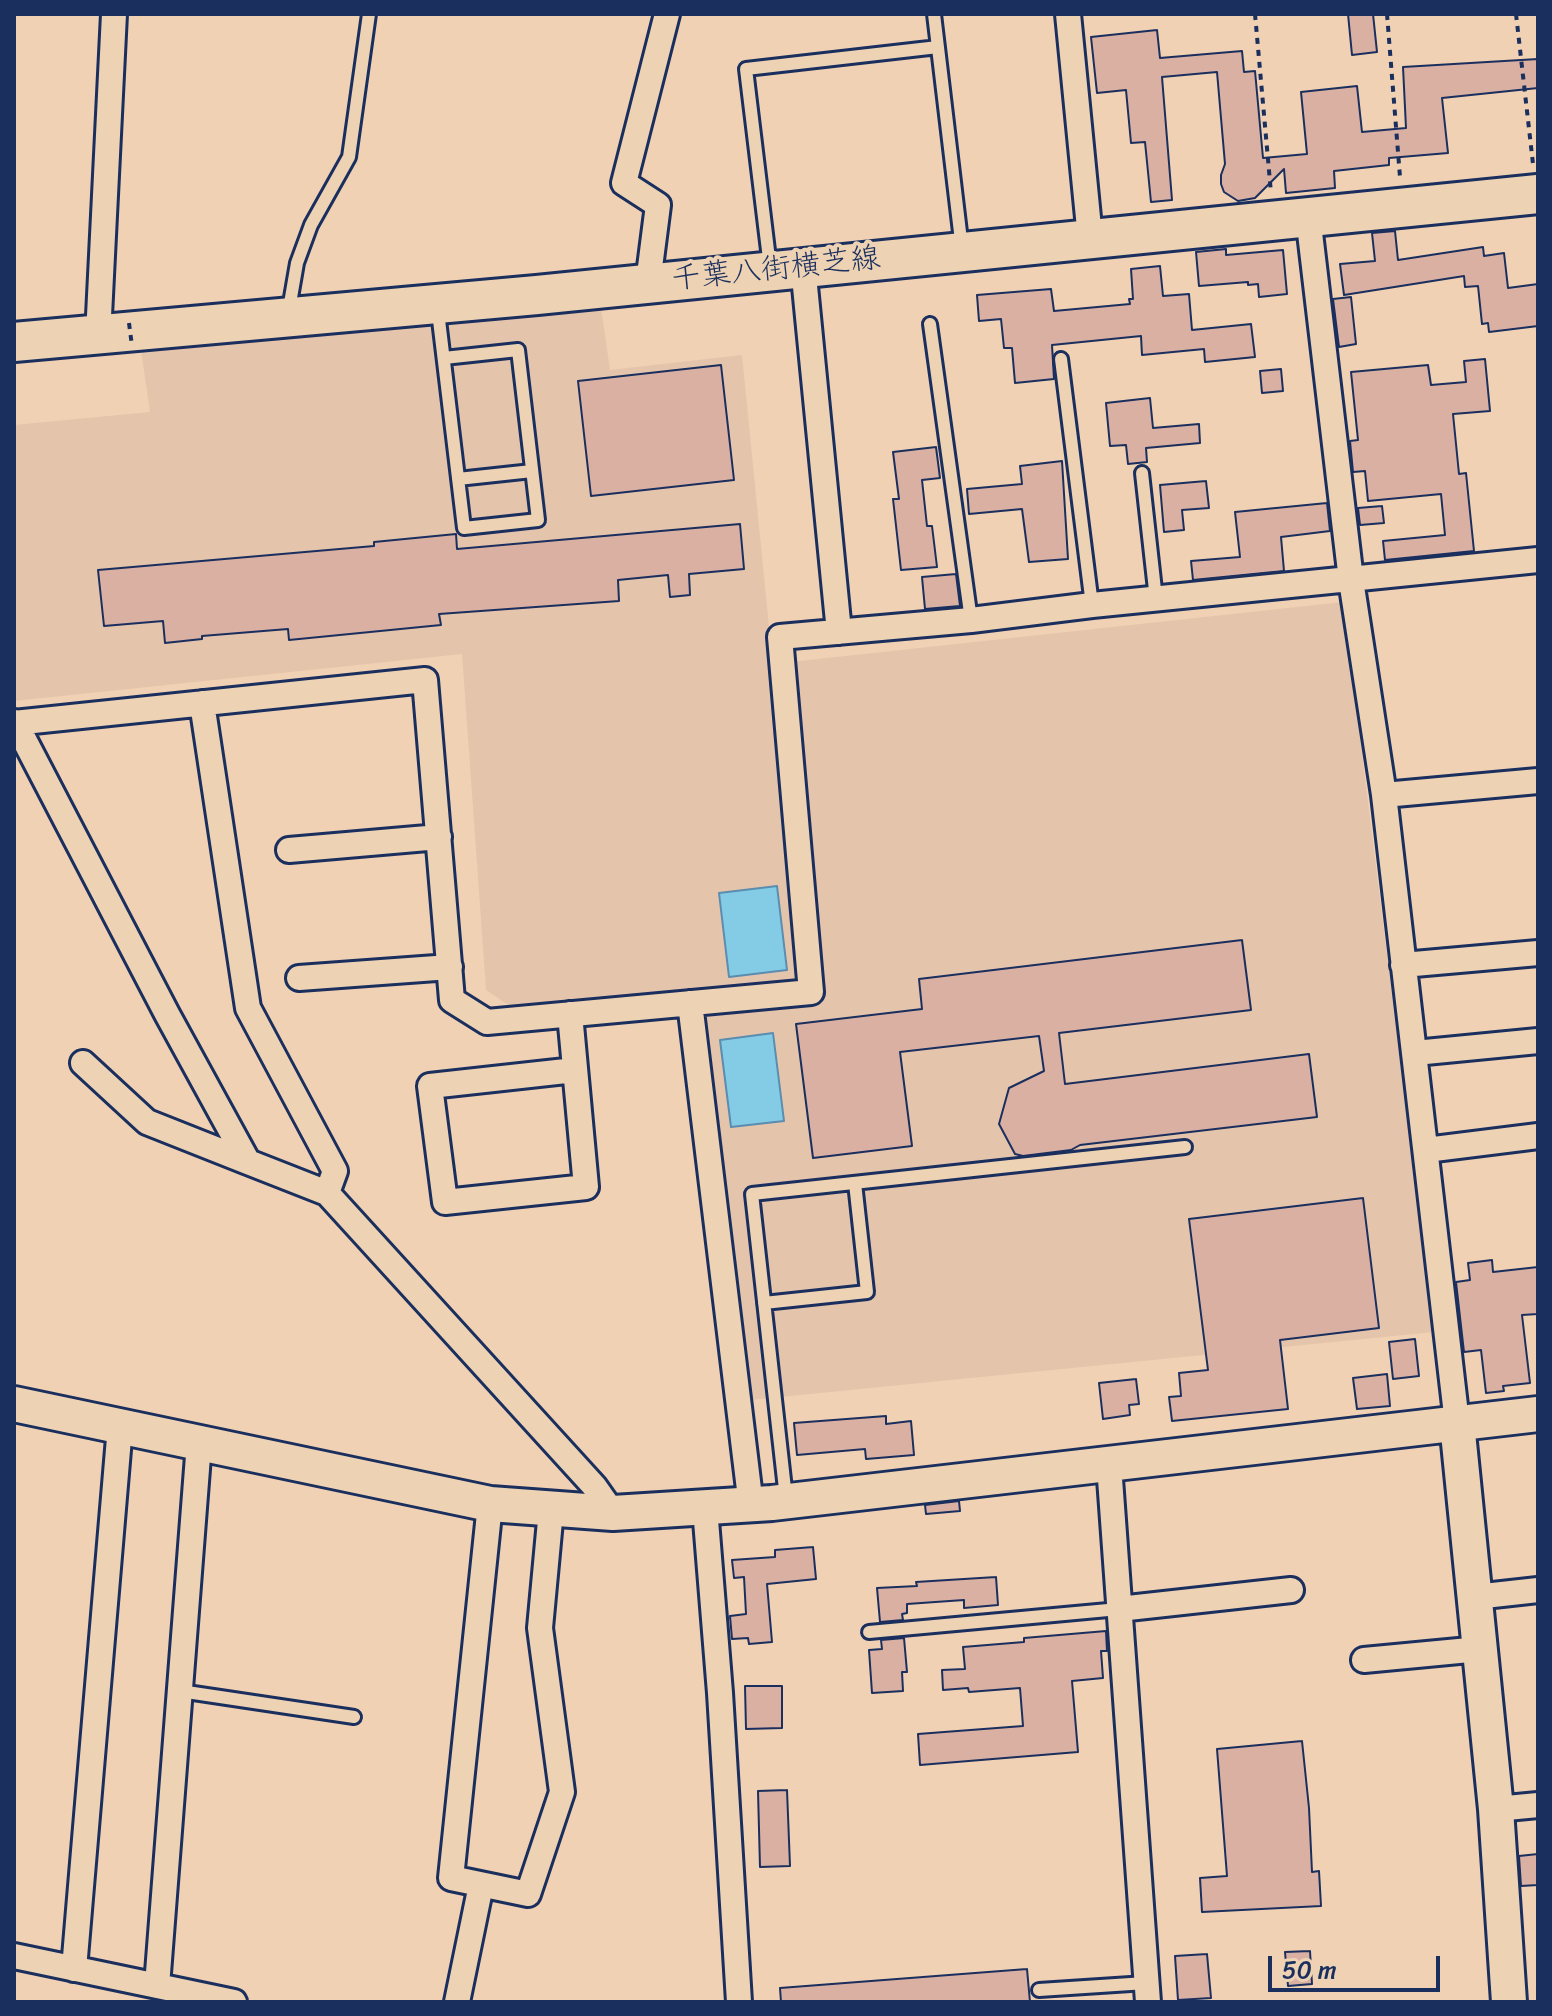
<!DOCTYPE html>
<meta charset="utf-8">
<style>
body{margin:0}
#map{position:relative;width:1552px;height:2016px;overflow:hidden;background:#f0d1b3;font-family:Sriracha,sans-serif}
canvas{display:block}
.frame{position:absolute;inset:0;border:16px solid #1b2f5e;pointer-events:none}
.scale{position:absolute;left:1268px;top:1956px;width:172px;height:36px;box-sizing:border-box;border:4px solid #1b2f5e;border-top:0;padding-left:10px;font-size:24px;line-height:28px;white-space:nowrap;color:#1b2f5e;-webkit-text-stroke:6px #edd3b4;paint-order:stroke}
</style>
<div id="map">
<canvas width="1552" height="2016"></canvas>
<div class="frame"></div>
<div class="scale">50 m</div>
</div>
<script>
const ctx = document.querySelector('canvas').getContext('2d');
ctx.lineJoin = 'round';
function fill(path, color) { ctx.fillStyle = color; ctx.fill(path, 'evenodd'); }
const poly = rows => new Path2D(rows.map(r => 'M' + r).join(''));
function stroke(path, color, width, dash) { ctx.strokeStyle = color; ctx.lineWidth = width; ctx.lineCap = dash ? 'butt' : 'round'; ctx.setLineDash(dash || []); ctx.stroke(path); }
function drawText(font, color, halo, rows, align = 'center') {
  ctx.font = font + ' Sriracha,"Klee One",sans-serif'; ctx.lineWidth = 8; ctx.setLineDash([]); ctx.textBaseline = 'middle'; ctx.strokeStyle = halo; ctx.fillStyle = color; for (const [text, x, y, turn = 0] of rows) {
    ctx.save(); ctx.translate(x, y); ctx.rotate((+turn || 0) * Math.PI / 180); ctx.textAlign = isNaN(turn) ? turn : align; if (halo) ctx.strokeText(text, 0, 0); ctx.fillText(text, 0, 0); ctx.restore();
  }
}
const built = poly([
 [601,307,610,370,742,355,804,979,516,1010,486,990,462,654,14,701,14,425,150,412,140,343],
 [1343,602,1434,1332,750,1400,701,1010,820,999,790,662]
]);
const water = poly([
 [777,886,787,970,729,977,719,893,777,886],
 [773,1033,784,1121,731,1127,720,1040,773,1033]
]);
const building = poly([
 [1348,14,1373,14,1377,52,1352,55,1348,14],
 [1157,30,1160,58,1242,51,1244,72,1255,71,1263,158,1307,154,1301,92,1357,86,1362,132,1406,128,1403,67,1538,59,1538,88,1442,98,1448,153,1389,158,1389,165,1334,171,1335,188,1286,193,1284,169,1255,198,1238,201,1224,192,1221,184,1221,175,1225,164,1217,72,1162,77,1172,200,1151,202,1145,142,1131,143,1126,90,1097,93,1091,37,1157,30],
 [1395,231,1398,260,1483,247,1484,256,1504,253,1508,288,1538,284,1538,326,1489,332,1488,323,1482,324,1478,286,1465,287,1464,276,1344,295,1340,264,1375,261,1372,233,1395,231],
 [1226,249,1226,255,1283,250,1287,294,1259,297,1258,284,1248,285,1248,282,1199,286,1196,252,1226,249],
 [1160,266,1163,296,1189,294,1192,330,1251,324,1255,357,1205,362,1204,349,1142,355,1141,336,1052,345,1054,379,1015,383,1012,348,1004,348,1001,319,979,321,977,295,1051,289,1054,311,1130,304,1129,299,1133,299,1131,269,1160,266],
 [1351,297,1356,344,1339,347,1333,299,1351,297],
 [1485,359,1490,411,1453,414,1459,474,1466,473,1474,551,1385,560,1383,541,1445,535,1441,494,1368,501,1365,471,1353,472,1350,441,1358,440,1351,372,1428,365,1431,385,1466,382,1464,361,1485,359],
 [721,365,734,480,591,496,578,381,721,365],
 [1281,369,1283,391,1262,393,1260,371,1281,369],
 [1150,398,1153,428,1199,424,1200,443,1146,448,1147,462,1128,464,1126,445,1110,446,1106,403,1150,398],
 [936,447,940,478,922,480,927,526,932,526,937,567,901,570,893,499,899,499,893,452,936,447],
 [1062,461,1068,559,1029,562,1022,509,969,514,967,489,1022,484,1020,466,1062,461],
 [1206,481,1209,508,1182,510,1184,530,1164,532,1160,485,1206,481],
 [1327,503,1330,531,1281,537,1284,571,1193,580,1191,561,1240,557,1235,512,1327,503],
 [1382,506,1384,523,1360,525,1358,508,1382,506],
 [740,524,744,569,689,574,690,595,670,597,668,575,618,580,619,601,439,614,441,625,289,640,288,629,202,636,202,639,165,643,163,621,104,626,98,570,374,546,374,542,456,534,457,549,740,524],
 [956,574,960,606,925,609,922,577,956,574],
 [1242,940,1251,1010,1059,1033,1065,1084,1309,1054,1317,1117,1080,1145,1071,1150,1023,1156,1015,1154,999,1124,1009,1088,1044,1071,1039,1036,900,1052,912,1146,813,1158,796,1024,922,1009,919,979,1242,940],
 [1363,1198,1379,1328,1280,1340,1288,1409,1172,1421,1169,1397,1181,1396,1179,1373,1208,1370,1189,1219,1363,1198],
 [1492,1260,1493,1272,1538,1267,1538,1314,1522,1315,1530,1383,1503,1386,1504,1391,1486,1393,1481,1350,1464,1352,1456,1282,1470,1280,1468,1263,1492,1260],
 [1415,1339,1419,1376,1393,1379,1389,1342,1415,1339],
 [1387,1374,1390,1406,1357,1409,1353,1378,1387,1374],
 [1136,1379,1139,1404,1129,1405,1130,1415,1103,1419,1099,1383,1136,1379],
 [886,1416,886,1424,911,1421,914,1455,866,1459,865,1449,797,1455,794,1423,886,1416],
 [959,1501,960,1511,926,1514,925,1505,959,1501],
 [813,1547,816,1579,767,1584,772,1642,749,1644,748,1638,732,1639,730,1616,746,1614,744,1577,734,1578,732,1560,775,1557,775,1550,813,1547],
 [996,1577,998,1605,964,1608,964,1600,907,1604,907,1613,902,1614,903,1620,880,1622,877,1588,917,1586,916,1582,996,1577],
 [1106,1631,1107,1651,1101,1651,1103,1678,1072,1681,1078,1752,920,1765,918,1734,1023,1726,1020,1688,969,1692,968,1688,943,1690,942,1670,965,1669,963,1647,1024,1642,1024,1638,1106,1631],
 [904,1638,907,1672,902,1672,903,1691,872,1693,869,1650,882,1649,881,1640,904,1638],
 [745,1686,782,1686,782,1728,746,1729,745,1686],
 [1302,1741,1309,1808,1312,1872,1319,1871,1321,1906,1202,1912,1200,1878,1227,1876,1217,1749,1302,1741],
 [787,1790,790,1866,760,1867,758,1791,787,1790],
 [1538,1854,1538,1885,1521,1886,1519,1856,1538,1854],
 [1310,1951,1312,1984,1288,1986,1285,1952,1310,1951],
 [1207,1954,1211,1998,1178,2000,1175,1956,1207,1954],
 [1027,1969,1030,2002,781,2002,780,1988,1027,1969]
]);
const path = poly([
 [1255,14,1271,193],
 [1387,14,1400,177],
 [1516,14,1533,164]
]);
const lane = poly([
 [934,14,962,249],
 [770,267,746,69,938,47],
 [438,307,439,320,464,528,538,520,518,350,444,358],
 [288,315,297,263,311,225,349,157,369,14],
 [930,324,971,620],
 [1061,359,1092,605],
 [1142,473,1156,599],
 [458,479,532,471],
 [764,1303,867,1292,855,1183],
 [786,1498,752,1194,1185,1147],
 [869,1632,1119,1609],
 [180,1691,354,1717],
 [1039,1990,1146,1983]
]);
const street = poly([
 [1068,14,1090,238],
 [1308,216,1351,580,1384,795,1457,1423],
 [803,266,839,632],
 [648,283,658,205,624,183,667,14],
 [98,336,114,14],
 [202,703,248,1008,335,1171,327,1193],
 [15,722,167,1014,248,1162,327,1193,594,1486,613,1513],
 [14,723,425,680,452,1000,487,1022,811,992,780,637,971,620,1092,605,1538,560],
 [1384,795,1538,781],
 [289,850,439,837],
 [1403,965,1538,953],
 [299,978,450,967],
 [690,1003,751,1506],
 [570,1014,586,1187,445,1202,430,1086,575,1070],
 [1415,1053,1538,1041],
 [83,1063,147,1122,248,1162],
 [1426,1150,1538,1136],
 [1109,1465,1148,2002],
 [490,1504,451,1878,528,1894,562,1792,540,1628,551,1510],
 [705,1508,720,1693,739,2002],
 [1475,1597,1538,1590],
 [1119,1609,1291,1590],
 [1364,1660,1480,1649],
 [1496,1809,1538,1805],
 [14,1956,234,2002],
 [74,1969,120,1426],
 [157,1986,199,1443],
 [457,2002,481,1885]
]);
const secondary = poly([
 [14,1404,490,1504,613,1513,772,1503,1538,1414],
 [1457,1423,1496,1809,1509,2002]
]);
const primary = poly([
 [14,342,537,295,1538,194]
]);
const pathBridge = poly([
 [129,323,132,346]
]);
const streetNames = [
 ["千葉八街横芝線",776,270,-6]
];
fill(built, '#e5c4ac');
fill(water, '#84cbe5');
stroke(water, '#5a8daf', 2);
fill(building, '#dab0a3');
stroke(building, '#1b2f5e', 2);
stroke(lane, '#1b2f5e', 18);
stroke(street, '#1b2f5e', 30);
stroke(secondary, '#1b2f5e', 40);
stroke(primary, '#1b2f5e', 44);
stroke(path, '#1b2f5e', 4, [6, 6]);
stroke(lane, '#edd3b4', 12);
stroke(street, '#edd3b4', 24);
stroke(secondary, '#edd3b4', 34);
stroke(primary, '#edd3b4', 38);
stroke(pathBridge, '#1b2f5e', 4, [6, 6]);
drawText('30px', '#1b2f5e', '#edd3b4', streetNames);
</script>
